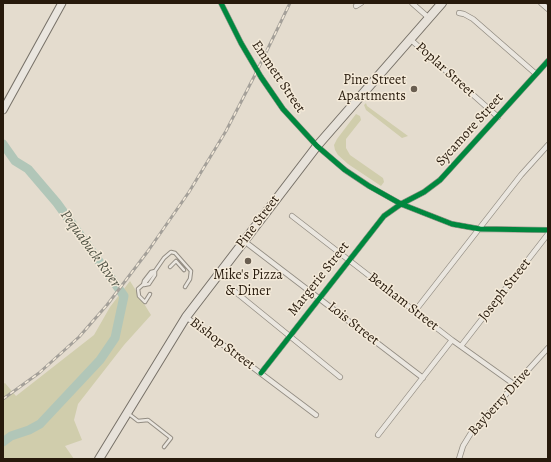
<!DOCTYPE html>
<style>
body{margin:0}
#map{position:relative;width:551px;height:462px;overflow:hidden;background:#e4dcce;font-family:Alegreya,serif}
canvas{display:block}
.frame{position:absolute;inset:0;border:4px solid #271a0c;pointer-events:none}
</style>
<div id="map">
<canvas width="551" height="462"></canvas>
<div class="frame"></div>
</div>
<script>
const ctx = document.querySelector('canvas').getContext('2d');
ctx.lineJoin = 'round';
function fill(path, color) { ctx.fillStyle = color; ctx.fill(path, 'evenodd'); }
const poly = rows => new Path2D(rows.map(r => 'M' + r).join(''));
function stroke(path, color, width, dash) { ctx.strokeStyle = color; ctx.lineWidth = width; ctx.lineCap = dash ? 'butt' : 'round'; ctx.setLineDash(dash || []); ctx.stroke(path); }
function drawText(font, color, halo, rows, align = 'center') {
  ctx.font = font + ' Alegreya,serif'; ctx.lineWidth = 3; ctx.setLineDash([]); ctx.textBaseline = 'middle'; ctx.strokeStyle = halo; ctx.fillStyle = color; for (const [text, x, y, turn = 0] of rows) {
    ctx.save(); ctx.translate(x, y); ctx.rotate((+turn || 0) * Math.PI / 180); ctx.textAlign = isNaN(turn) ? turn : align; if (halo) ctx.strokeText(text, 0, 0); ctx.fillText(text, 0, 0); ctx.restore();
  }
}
const green = poly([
 [366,103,367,106,408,136,402,138,366,110,364,105],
 [356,114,360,116,361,120,346,139,346,148,350,155,383,178,384,182,381,186,348,164,338,155,335,150,334,145,337,139],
 [130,281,151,315,124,345,78,404,74,420,82,440,65,446,74,459,3,459,3,384,5,383,16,396,94,335,110,307]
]);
const river = poly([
 [3,144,15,161,28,169,57,203,124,296,115,338,100,360,40,424,29,430,11,436,3,442]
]);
const service = poly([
 [170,267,176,261,184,270],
 [143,285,144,281,151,272,155,271,164,258,171,252,175,253,191,271,190,279,185,287],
 [144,285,149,284,155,275,155,271],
 [150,294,145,302,139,296,138,289,146,282,155,271],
 [129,414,138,421,148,420,171,438,164,447]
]);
const minor = poly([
 [221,3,241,43,261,77,283,109,317,146,345,170,369,186,401,204,452,224,480,229,548,230],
 [412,3,429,18],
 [541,3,548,9],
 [356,6,361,3],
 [459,13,464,14,473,19,536,74],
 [410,39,498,117],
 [292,216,452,340,515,385],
 [244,241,423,378],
 [233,290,340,377],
 [415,311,521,175,548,145],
 [186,317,316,415],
 [461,346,548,234],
 [261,373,384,216,401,204,424,192,440,180,548,61],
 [378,435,452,340],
 [459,459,463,446,471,433,548,348]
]);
const secondary = poly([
 [3,110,62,3]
]);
const trunk = poly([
 [99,459,186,317,317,146,442,3]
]);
const rail = poly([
 [3,399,39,373,79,337,107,305,148,251,189,192,226,131,257,71,290,3]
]);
const cycleway = poly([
 [221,3,241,43,261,77,283,109,317,146,345,170,369,186,401,204,452,224,480,229,548,230],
 [261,373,384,216,401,204,424,192,440,180,548,61]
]);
const markers = [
 [414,89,4,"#695e50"],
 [248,261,4,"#695e50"]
];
const streetNames = [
 ["Poplar Street",445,70,42],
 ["Emmett Street",278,77,56],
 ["Sycamore Street",470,130,-48],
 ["Pine Street",258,222,-53],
 ["Margerie Street",319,279,-52],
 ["Joseph Street",505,290,-52],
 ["Benham Street",403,302,38],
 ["Lois Street",353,324,38],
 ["Bishop Street",222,344,37],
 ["Bayberry Drive",500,402,-48]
];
const poiNames = [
 ["Pine Street",406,81],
 ["Apartments",406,97],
 ["Mike's Pizza",248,276,"center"],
 ["& Diner",248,292,"center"]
];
const waterNames = [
 ["Pequabuck River",90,249,54]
];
fill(green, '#d0cdac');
stroke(river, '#b1c6b8', 9);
stroke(service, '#928c82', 4.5);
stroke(minor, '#928c82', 6);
stroke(secondary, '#777168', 9);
stroke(trunk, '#777168', 10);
stroke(service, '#eae6df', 2.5);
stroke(minor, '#eae6df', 4.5);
stroke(secondary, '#eae6df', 7);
stroke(trunk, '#e7e2da', 8);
stroke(rail, '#a4a099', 3);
stroke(rail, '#f4ead9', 1.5, [4.5]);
stroke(cycleway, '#00873e', 5);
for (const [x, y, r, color] of markers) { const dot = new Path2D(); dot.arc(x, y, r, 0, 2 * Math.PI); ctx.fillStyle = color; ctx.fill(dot); stroke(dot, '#f4ead9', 1.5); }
drawText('14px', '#271a0c', '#f4ead9', streetNames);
drawText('14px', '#271a0c', '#f4ead9', poiNames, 'right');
drawText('italic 15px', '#505345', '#f4ead9', waterNames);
</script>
